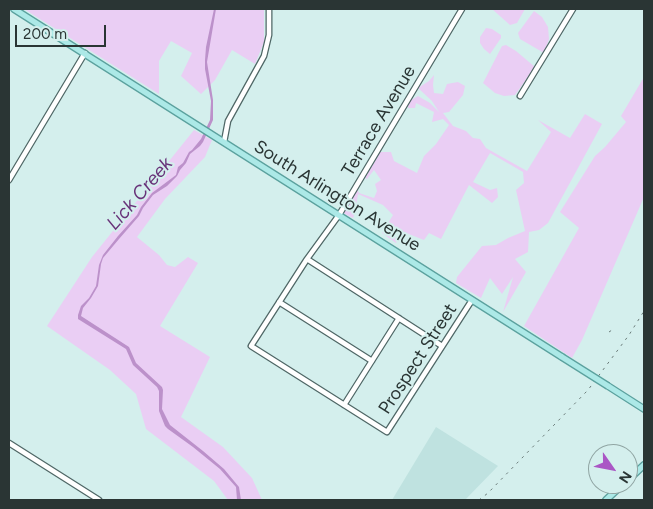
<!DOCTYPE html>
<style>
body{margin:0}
#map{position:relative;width:653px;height:509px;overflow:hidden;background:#d4efed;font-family:Figtree,sans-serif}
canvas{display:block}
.frame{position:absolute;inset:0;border:10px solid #2a3534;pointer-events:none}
.north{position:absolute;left:588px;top:444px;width:50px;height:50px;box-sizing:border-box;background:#d4efed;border:1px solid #90a5a3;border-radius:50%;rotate:123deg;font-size:14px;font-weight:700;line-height:20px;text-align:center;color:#2a3534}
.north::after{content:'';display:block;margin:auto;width:18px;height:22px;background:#aa56c5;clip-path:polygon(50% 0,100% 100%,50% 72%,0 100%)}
.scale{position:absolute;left:15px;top:25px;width:91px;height:22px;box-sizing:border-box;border:2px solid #2a3534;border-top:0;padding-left:6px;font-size:15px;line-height:18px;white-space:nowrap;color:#2a3534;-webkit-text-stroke:4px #d4efed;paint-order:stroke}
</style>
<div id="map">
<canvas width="653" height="509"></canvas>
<div class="frame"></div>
<div class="north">N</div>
<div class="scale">200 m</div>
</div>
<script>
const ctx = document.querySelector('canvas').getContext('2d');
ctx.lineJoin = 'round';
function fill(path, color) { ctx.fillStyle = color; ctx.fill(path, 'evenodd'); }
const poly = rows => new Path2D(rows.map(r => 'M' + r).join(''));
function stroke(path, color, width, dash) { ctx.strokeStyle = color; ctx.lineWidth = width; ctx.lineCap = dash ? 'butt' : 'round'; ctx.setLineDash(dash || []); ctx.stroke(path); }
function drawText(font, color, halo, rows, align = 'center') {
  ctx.font = font + ' Figtree,sans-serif'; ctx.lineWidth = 4; ctx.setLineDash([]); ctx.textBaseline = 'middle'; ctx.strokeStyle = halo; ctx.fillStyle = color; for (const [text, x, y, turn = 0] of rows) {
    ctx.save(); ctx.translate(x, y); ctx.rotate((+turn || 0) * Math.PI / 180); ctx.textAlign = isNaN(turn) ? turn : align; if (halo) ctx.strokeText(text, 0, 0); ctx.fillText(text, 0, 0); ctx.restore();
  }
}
const built = poly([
 [436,427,498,466,465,500,392,500]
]);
const green = poly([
 [24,9,117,9,119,10,120,9,264,9,264,42,255,64,232,50,215,80,201,94,181,76,192,53,171,41,159,61,159,94],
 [492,9,525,9,517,23,510,25],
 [534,11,542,17,548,27,549,39,544,53,520,39,518,33],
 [486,28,492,29,501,35,501,38,490,54,484,49,480,43,480,37],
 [506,45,516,51,535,67,515,95,504,96,495,93,483,83,502,46],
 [434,75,433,85,434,93,443,94,447,84,458,82,465,86,463,95,449,112,443,113,453,126,466,131,473,138,480,139,486,148,527,171,551,132,538,120,570,138,585,114,602,124,548,223,539,230,529,232,528,252,515,259,526,272,503,312,513,277,502,294,490,278,481,298,456,283,457,277,482,246,496,245,508,238,525,231,516,190,524,183,523,172,490,153,473,182,490,190,497,188,498,197,492,203,469,185,441,239,429,233,424,240,396,229,393,235,398,240,396,243,382,233,393,215,383,205,358,194,355,213,353,218,343,213,357,189,359,193,374,198,377,191,375,184,381,180,374,170,367,179,365,178,380,152,391,152,394,161,417,173,424,156,436,144,449,125,443,119,432,122,434,112,416,103,415,108,408,108,408,102,418,96,430,103,439,112,432,101,418,88,429,81],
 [644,77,644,197,582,340,572,358,524,326,579,228,560,212,595,156,605,147,626,122,621,116],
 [194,130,212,140,205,157,165,199,137,237,159,255,167,265,175,267,188,257,198,263,160,326,210,357,181,417,223,447,252,478,262,500,228,500,214,481,146,429,136,394,110,370,47,326,92,257]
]);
const water = poly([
 [214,9,216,9,207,62,213,100,213,120,203,142,200,146,190,154,186,163,180,170,177,176,167,186,153,195,143,208,139,216,119,239,103,258,101,264,98,286,91,298,83,308,81,316,129,347,136,363,162,387,163,390,162,409,170,425,203,451,224,469,239,487,241,500,237,500,236,487,220,469,193,447,168,429,165,426,159,411,159,391,157,387,133,365,126,349,78,319,78,315,81,306,89,298,96,286,99,265,103,255,118,236,137,215,141,207,152,193,176,175,178,167,183,163,189,152,192,150,201,139,210,120,211,101,205,69,205,60,206,47]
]);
const minor = poly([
 [462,9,339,215,307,259,251,346,387,432,472,300],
 [520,96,573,9],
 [224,142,228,121,264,56,269,35,269,9],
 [9,180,85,53],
 [307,259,442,346],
 [279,302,372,361],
 [344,405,399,318],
 [9,443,99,500]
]);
const major = poly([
 [14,9,562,357],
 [608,386,644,409],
 [628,480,644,465],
 [606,500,623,484]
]);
const rail = poly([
 [609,332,615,328],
 [479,500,488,493,588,390,629,335,644,311]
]);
const majorBridge = poly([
 [562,357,608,386]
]);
const streetNames = [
 ["Terrace Avenue",379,121,-59],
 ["South Arlington Avenue",337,196,32],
 ["Prospect Street",418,359,-57]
];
const waterNames = [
 ["Lick Creek",140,194,-49]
];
fill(built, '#bfe2e0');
fill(green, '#eacef4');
fill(water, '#bc91ca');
stroke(minor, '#4f6766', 7);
stroke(major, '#5ba19e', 8);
stroke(minor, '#fff', 4.5);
stroke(major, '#ace9e7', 5.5);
stroke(rail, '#6b7c7a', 1, [2.5, 5]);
stroke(majorBridge, '#5ba19e', 8, []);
stroke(majorBridge, '#ace9e7', 5.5);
drawText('18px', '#2a3534', '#d4efed', streetNames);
drawText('italic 19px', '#683379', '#d4efed', waterNames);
</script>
